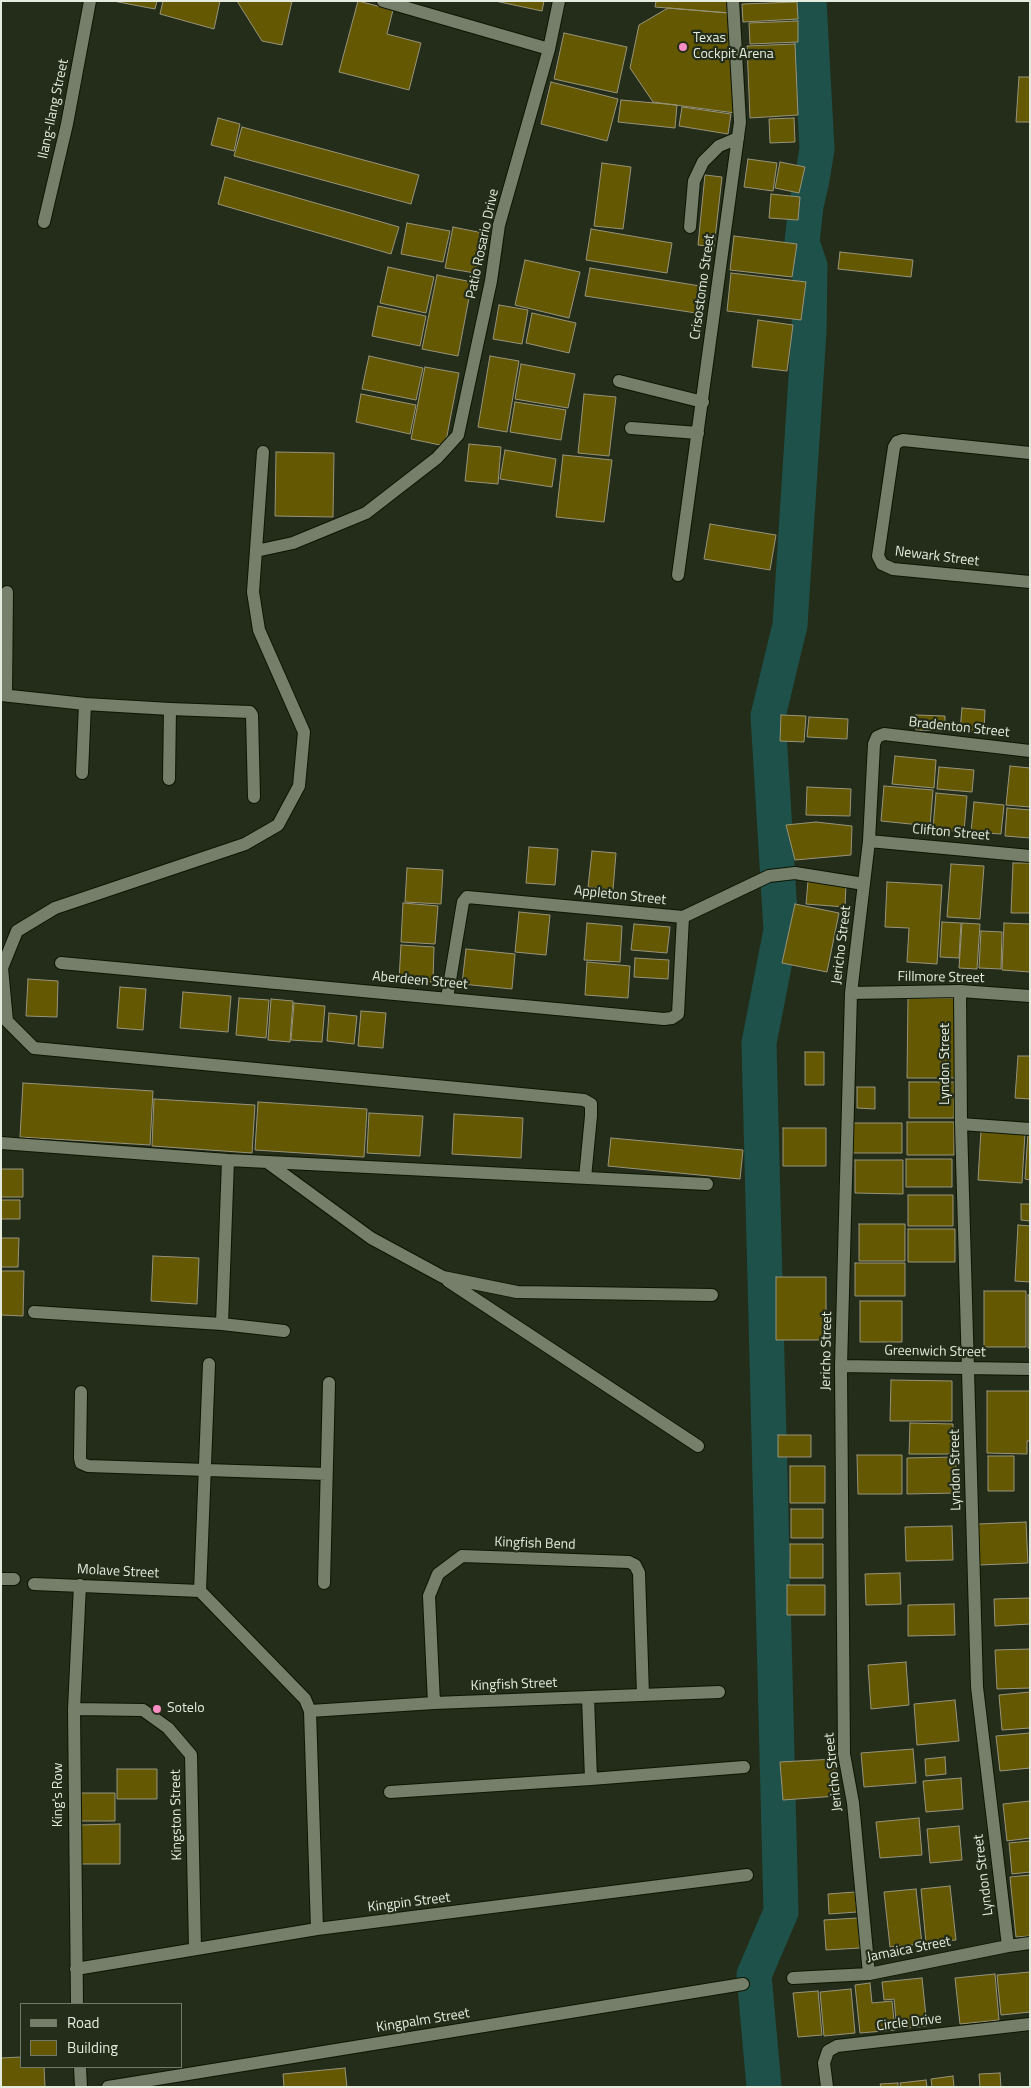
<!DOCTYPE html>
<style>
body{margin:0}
#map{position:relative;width:1031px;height:2088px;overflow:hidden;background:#242d19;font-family:"Titillium Web",sans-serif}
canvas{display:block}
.frame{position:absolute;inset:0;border:2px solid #e5ebde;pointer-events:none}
.legend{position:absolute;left:20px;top:2003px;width:162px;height:65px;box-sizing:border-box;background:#242d19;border:1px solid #717968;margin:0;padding:6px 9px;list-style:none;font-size:15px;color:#e5ebde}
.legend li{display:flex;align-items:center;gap:10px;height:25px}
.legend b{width:25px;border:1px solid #717968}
</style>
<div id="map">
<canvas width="1031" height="2088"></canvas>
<div class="frame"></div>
<ul class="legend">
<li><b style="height:6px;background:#757f69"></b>Road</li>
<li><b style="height:14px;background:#645802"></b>Building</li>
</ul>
</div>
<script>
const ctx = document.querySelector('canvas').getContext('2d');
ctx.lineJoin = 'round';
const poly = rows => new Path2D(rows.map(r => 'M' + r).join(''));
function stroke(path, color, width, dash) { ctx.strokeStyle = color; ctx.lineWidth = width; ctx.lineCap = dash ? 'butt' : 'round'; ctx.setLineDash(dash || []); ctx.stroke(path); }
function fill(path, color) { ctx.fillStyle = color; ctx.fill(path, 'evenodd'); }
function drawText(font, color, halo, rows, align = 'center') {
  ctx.font = font + ' "Titillium Web",sans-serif'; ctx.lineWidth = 4.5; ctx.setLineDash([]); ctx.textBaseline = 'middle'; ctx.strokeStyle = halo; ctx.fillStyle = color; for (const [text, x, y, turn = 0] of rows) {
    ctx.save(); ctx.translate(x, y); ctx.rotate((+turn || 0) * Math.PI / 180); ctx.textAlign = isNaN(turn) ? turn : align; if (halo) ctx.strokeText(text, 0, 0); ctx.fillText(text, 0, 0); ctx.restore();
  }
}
const river = poly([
 [764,2087,754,1975,781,1912,759,1043,781,930,768,716,790,625,809,331,810,266,802,242,806,206,812,180,817,149,809,1]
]);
const building = poly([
 [113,1,157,1,155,9,113,1],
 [163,1,220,1,214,29,160,14,163,1],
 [237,1,292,1,282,45,262,41,237,1],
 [358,1,393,10,387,34,421,43,409,90,339,72,358,1],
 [495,1,544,1,542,11,495,1],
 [656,1,728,1,729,13,655,7,656,1],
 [797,2,798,19,743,22,742,4,797,2],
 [668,8,729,13,735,113,653,102,630,68,639,25,668,8],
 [798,21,798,42,750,44,749,23,798,21],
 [564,33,627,47,617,93,554,79,564,33],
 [795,44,798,115,750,118,747,46,795,44],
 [1019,77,1030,77,1030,122,1016,122,1019,77],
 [551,82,618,99,607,141,541,124,551,82],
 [621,100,677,105,675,128,618,122,621,100],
 [682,107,731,114,728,134,679,126,682,107],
 [218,118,240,124,234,151,211,145,218,118],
 [794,118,795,142,770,143,769,119,794,118],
 [242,127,419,175,411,204,234,156,242,127],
 [748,159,777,163,773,191,744,187,748,159],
 [780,162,805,167,799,193,775,188,780,162],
 [602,163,631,167,623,229,594,226,602,163],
 [705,175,722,177,714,247,698,245,705,175],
 [225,177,399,227,391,254,218,204,225,177],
 [771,194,800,197,798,220,769,218,771,194],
 [407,223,450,231,443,262,401,254,407,223],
 [453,227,483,233,475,273,445,268,453,227],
 [591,229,672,243,667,273,586,260,591,229],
 [734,236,797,244,792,277,730,270,734,236],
 [840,252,913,260,911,277,838,269,840,252],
 [525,260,580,272,569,318,515,305,525,260],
 [388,267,434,277,426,313,380,303,388,267],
 [590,268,700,286,696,313,585,296,590,268],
 [731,273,806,282,801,320,727,311,731,273],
 [437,275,472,282,458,356,422,349,437,275],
 [499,305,528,310,522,344,493,339,499,305],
 [378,306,426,316,420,346,372,336,378,306],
 [532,313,576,323,569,353,526,343,532,313],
 [758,320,793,325,787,371,752,367,758,320],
 [369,356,423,368,416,400,362,389,369,356],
 [490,356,519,361,507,432,478,427,490,356],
 [521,364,575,374,568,408,515,399,521,364],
 [425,367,459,373,445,446,411,439,425,367],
 [361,394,416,405,410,434,356,422,361,394],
 [584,394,616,397,609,456,578,453,584,394],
 [515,402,566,410,561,440,510,432,515,402],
 [469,444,501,447,498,484,465,481,469,444],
 [505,450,556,459,552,487,500,479,505,450],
 [276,452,334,453,333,517,275,516,276,452],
 [563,455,612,460,604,522,556,517,563,455],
 [710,524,776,535,770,570,704,559,710,524],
 [962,708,985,710,984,732,960,731,962,708],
 [781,715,806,716,804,742,780,741,781,715],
 [916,715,945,716,945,731,916,730,916,715],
 [809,717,848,719,847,739,807,737,809,717],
 [895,756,936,760,934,788,892,784,895,756],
 [1010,766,1030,768,1030,807,1006,805,1010,766],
 [939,767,974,770,972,792,937,789,939,767],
 [884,786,933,790,930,826,881,821,884,786],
 [807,787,851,789,850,816,806,815,807,787],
 [936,793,967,796,964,832,933,829,936,793],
 [974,802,1004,805,1001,834,971,832,974,802],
 [1007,808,1030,810,1030,838,1005,836,1007,808],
 [816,822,852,826,851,855,795,860,786,825,816,822],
 [529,847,558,849,555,885,526,883,529,847],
 [592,851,616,853,613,890,588,887,592,851],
 [1013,863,1030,863,1030,913,1011,913,1013,863],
 [951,864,984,866,980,919,947,917,951,864],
 [407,868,443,870,441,904,405,902,407,868],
 [808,881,846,884,845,907,806,904,808,881],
 [887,882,942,885,937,964,907,962,909,928,885,927,887,882],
 [403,903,438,906,435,944,401,942,403,903],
 [795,904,839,913,827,972,782,963,795,904],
 [519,912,550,915,546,955,515,952,519,912],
 [942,922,961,923,959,958,940,957,942,922],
 [587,923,622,926,620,962,584,960,587,923],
 [962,923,980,924,977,969,959,968,962,923],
 [1004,923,1030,924,1030,972,1002,970,1004,923],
 [634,924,670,927,667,953,631,950,634,924],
 [981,931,1002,932,1001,969,979,968,981,931],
 [401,945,434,947,433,982,399,980,401,945],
 [466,949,515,954,512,989,462,984,466,949],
 [635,958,669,960,668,979,634,977,635,958],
 [587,962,630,966,628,998,585,995,587,962],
 [28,979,58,981,57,1017,26,1016,28,979],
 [120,987,146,989,143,1030,117,1028,120,987],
 [183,992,231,996,228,1032,180,1028,183,992],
 [239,998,269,1000,266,1038,236,1035,239,998],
 [908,998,957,998,957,1078,907,1078,908,998],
 [271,999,293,1001,290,1042,268,1040,271,999],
 [294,1003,325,1006,322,1042,291,1040,294,1003],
 [361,1011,386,1013,383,1048,358,1046,361,1011],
 [329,1013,357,1016,354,1044,327,1041,329,1013],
 [805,1052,824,1052,824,1085,805,1085,805,1052],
 [1018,1056,1030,1056,1030,1099,1015,1098,1018,1056],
 [909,1082,954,1082,954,1118,909,1118,909,1082],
 [23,1083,153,1091,150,1145,20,1137,23,1083],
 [857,1087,875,1087,875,1109,857,1108,857,1087],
 [154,1099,255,1105,252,1153,152,1146,154,1099],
 [258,1102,367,1109,364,1157,255,1150,258,1102],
 [369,1113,423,1116,420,1156,367,1153,369,1113],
 [454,1114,523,1118,521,1158,452,1154,454,1114],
 [907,1122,954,1122,954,1155,907,1155,907,1122],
 [853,1123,902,1123,902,1153,853,1153,853,1123],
 [783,1128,826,1128,826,1166,783,1166,783,1128],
 [981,1130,1025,1133,1022,1183,978,1180,981,1130],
 [1028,1133,1030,1133,1030,1180,1025,1179,1028,1133],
 [611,1138,743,1150,740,1179,608,1166,611,1138],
 [906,1159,952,1159,952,1187,906,1187,906,1159],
 [855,1160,903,1160,903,1194,855,1193,855,1160],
 [1,1169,23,1169,23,1197,1,1197,1,1169],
 [908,1195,953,1195,953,1226,908,1226,908,1195],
 [1,1200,20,1200,20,1219,1,1219,1,1200],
 [1021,1204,1030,1204,1030,1221,1021,1220,1021,1204],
 [859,1224,905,1224,905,1261,859,1261,859,1224],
 [1018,1225,1030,1226,1030,1282,1015,1281,1018,1225],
 [908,1229,955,1229,955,1262,908,1262,908,1229],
 [1,1238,19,1238,18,1267,1,1267,1,1238],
 [153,1256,199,1258,197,1304,151,1301,153,1256],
 [855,1263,905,1263,905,1296,855,1296,855,1263],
 [1,1271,24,1271,23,1316,1,1315,1,1271],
 [776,1277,826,1277,826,1340,776,1340,776,1277],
 [984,1291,1026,1291,1026,1347,984,1347,984,1291],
 [1028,1295,1030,1295,1030,1348,1028,1348,1028,1295],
 [860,1301,902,1301,902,1342,860,1342,860,1301],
 [891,1380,952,1381,952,1421,890,1421,891,1380],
 [987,1391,1030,1391,1030,1441,1027,1441,1027,1454,987,1453,987,1391],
 [910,1423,953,1424,953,1454,909,1454,910,1423],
 [778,1435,811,1435,811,1457,778,1457,778,1435],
 [857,1455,902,1455,902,1494,858,1494,857,1455],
 [988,1456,1014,1456,1014,1491,988,1491,988,1456],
 [956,1457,956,1493,907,1494,907,1458,956,1457],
 [790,1466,825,1466,825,1503,790,1503,790,1466],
 [791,1509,823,1509,823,1538,791,1538,791,1509],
 [1026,1522,1028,1563,979,1565,978,1524,1026,1522],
 [952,1526,953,1560,906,1561,905,1527,952,1526],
 [790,1544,823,1544,823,1578,790,1578,790,1544],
 [900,1573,901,1604,866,1605,865,1574,900,1573],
 [787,1585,825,1585,825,1615,787,1615,787,1585],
 [1030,1598,1030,1624,995,1626,994,1599,1030,1598],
 [954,1604,955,1635,908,1636,908,1605,954,1604],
 [1030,1649,1030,1688,997,1689,995,1650,1030,1649],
 [906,1662,909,1705,871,1709,868,1665,906,1662],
 [1030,1692,1030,1728,1002,1730,999,1695,1030,1692],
 [955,1700,959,1741,917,1745,914,1704,955,1700],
 [1030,1733,1030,1768,1000,1771,996,1736,1030,1733],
 [913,1749,916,1783,864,1787,861,1753,913,1749],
 [945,1757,946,1774,926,1776,925,1759,945,1757],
 [835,1759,837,1796,783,1800,780,1762,835,1759],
 [117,1769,157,1769,157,1799,117,1799,117,1769],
 [961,1778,963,1809,926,1812,923,1781,961,1778],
 [75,1793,115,1793,115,1821,76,1821,75,1793],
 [1030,1801,1030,1838,1007,1841,1003,1804,1030,1801],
 [919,1818,922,1855,880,1858,876,1822,919,1818],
 [120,1824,120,1864,79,1864,79,1825,120,1824],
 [959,1826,962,1860,930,1863,927,1829,959,1826],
 [1030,1841,1030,1872,1012,1874,1009,1843,1030,1841],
 [1030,1875,1030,1936,1016,1937,1010,1877,1030,1875],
 [950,1886,956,1940,926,1943,921,1889,950,1886],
 [916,1889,922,1944,890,1947,884,1892,916,1889],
 [855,1892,857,1912,829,1914,828,1894,855,1892],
 [858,1918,860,1948,826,1950,824,1920,858,1918],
 [1030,1972,1030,2012,1001,2015,997,1975,1030,1972],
 [995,1974,999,2020,960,2024,955,1978,995,1974],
 [922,1978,927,2026,897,2029,894,1999,884,2000,882,1982,922,1978],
 [870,1983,872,2003,892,2001,895,2030,860,2033,855,1985,870,1983],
 [851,1989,855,2033,824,2036,820,1992,851,1989],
 [818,1991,822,2035,798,2037,793,1993,818,1991],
 [21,2057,21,2067,44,2067,45,2087,1,2087,1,2058,21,2057],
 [345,2068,347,2087,284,2087,283,2074,345,2068],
 [1000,2073,1001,2087,980,2087,979,2074,1000,2073],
 [953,2076,954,2087,932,2087,931,2079,953,2076],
 [926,2080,927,2087,901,2087,900,2083,926,2080],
 [898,2083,898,2087,881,2087,880,2084,898,2083]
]);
const minor = poly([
 [383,1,549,49],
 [44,222,67,124,90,1],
 [690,227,694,181,703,162,719,146,738,138],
 [619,381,703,402],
 [631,428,698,433],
 [263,452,253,592,259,630,304,732,299,786,278,825,245,844,55,908,17,931,2,968,7,1021,34,1048,584,1100,591,1104,591,1116,585,1178],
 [1030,453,903,440,897,442,894,447,878,556,882,564,893,569,1030,582],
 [256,551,293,543,366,513,437,458,458,435,491,281,499,225,549,49,559,1],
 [678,575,740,122,733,1],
 [1,695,85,704,170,709,250,712,252,715,254,797],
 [6,695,7,592],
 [82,773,85,704],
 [169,779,170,709],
 [869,841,1030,856],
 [61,963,664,1019,672,1018,678,1014,683,917],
 [960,991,961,1124,977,1687,1008,1946],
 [851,993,960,991,1030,996],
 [447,998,463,902,467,897,683,917,769,876,795,873,864,884],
 [961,1124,1030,1129],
 [1,1143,228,1160,707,1184],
 [267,1162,371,1238,443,1277,517,1292,712,1295],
 [448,1281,698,1446],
 [34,1312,222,1324,284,1331],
 [222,1324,228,1160],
 [209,1364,200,1591,305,1699,310,1711,317,1929],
 [841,1366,1030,1369],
 [81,1392,80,1458,81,1463,88,1466,326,1474],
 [1,1579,14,1579],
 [324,1583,329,1383],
 [34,1584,200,1591],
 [588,1697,591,1779],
 [434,1703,429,1596,438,1574,462,1556,629,1562,635,1565,639,1573,643,1695],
 [74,1709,143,1710,168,1728,191,1755,195,1949],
 [310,1711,434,1703,719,1692],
 [390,1792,591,1779,744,1767],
 [76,1969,317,1929,747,1875],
 [869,1974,853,1803,844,1754,841,1366,851,993,869,841,874,744,877,737,884,734,1030,751],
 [793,1978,869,1974,1008,1946,1030,1943],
 [77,2004,74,1709,80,1585],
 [80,2067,81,2087],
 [108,2087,743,1984],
 [827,2087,824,2063,828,2051,837,2046,1030,2024]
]);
const markers = [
 [683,47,5,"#fb8fc5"],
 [157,1709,5,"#fb8fc5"]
];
const poiNames = [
 ["Texas",693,39],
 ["Cockpit Arena",693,55],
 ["Sotelo",167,1709]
];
const streetNames = [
 ["Ilang-Ilang Street",54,109,-78],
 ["Patio Rosario Drive",483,244,-78],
 ["Crisostomo Street",703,287,-82],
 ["Newark Street",937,557,7],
 ["Bradenton Street",959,728,6],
 ["Clifton Street",951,833,5],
 ["Appleton Street",620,896,6],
 ["Jericho Street",842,945,-83],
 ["Fillmore Street",941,978,1],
 ["Aberdeen Street",420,981,5],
 ["Lyndon Street",946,1064,-90],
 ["Jericho Street",827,1351,-89],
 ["Greenwich Street",935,1352,1],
 ["Lyndon Street",956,1470,-91],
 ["Kingfish Bend",535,1544,2],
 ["Molave Street",118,1572,3],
 ["Kingfish Street",514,1685,-2],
 ["Jericho Street",834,1772,-96],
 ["King's Row",59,1795,-90],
 ["Kingston Street",177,1815,-91],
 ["Lyndon Street",984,1875,-97],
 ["Kingpin Street",409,1903,-7],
 ["Jamaica Street",909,1950,-11],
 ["Kingpalm Street",423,2021,-9],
 ["Circle Drive",909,2023,-7]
];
stroke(river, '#1d514a', 35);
fill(building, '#645802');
stroke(building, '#98947c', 1);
stroke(minor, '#0d1504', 14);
stroke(minor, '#757f69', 12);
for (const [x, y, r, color] of markers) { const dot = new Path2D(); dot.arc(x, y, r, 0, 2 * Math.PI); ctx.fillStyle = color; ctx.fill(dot); stroke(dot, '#242d19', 2); }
drawText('14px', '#e5ebde', '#242d19', poiNames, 'left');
drawText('14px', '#e5ebde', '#242d19', streetNames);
</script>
